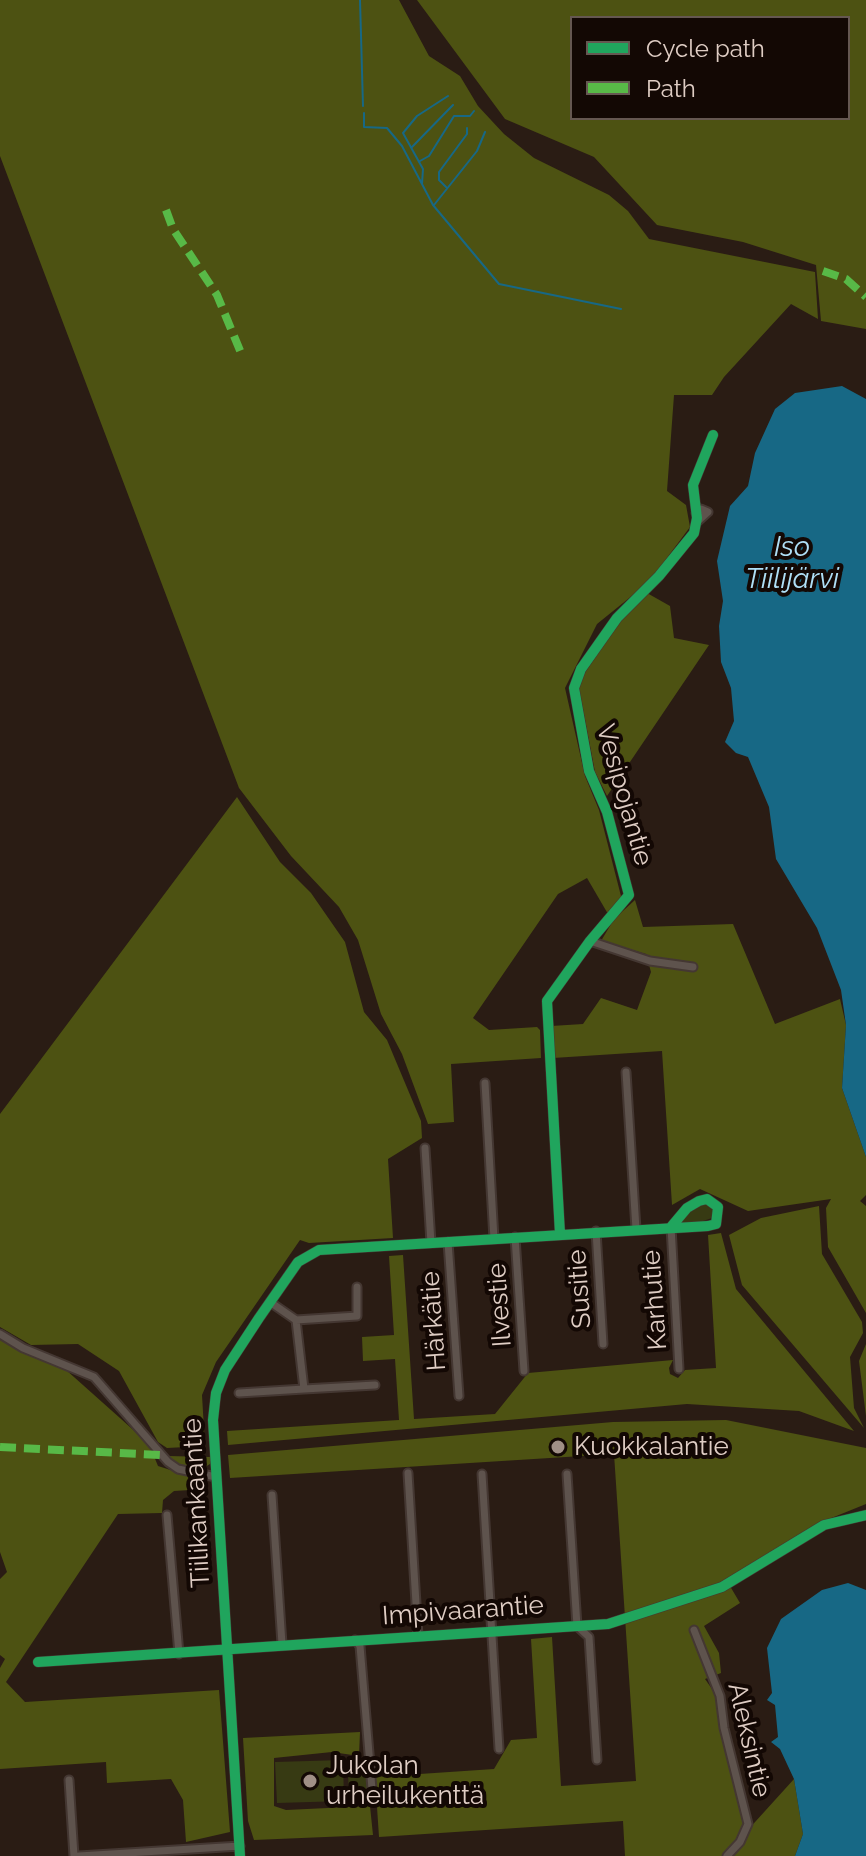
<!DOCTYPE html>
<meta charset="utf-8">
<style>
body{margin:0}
#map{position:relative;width:866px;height:1856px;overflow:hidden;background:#2a1c14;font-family:Raleway,sans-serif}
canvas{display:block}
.legend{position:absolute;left:570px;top:16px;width:280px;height:104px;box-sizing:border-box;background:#130804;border:2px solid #655751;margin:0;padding:10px 14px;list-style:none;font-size:24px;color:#dfcdc4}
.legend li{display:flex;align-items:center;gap:16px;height:40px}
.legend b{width:40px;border:2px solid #655751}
</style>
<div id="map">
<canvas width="866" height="1856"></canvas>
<ul class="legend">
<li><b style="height:10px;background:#20a55d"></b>Cycle path</li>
<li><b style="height:10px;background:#58b947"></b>Path</li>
</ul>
</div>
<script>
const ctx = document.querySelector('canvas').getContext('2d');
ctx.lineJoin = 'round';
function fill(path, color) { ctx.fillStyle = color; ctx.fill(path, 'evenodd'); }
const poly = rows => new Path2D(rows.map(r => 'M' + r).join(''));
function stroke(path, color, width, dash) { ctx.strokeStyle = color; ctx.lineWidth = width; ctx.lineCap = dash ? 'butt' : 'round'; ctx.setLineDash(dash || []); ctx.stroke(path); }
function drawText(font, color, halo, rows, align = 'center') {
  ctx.font = font + ' Raleway,sans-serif'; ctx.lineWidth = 8; ctx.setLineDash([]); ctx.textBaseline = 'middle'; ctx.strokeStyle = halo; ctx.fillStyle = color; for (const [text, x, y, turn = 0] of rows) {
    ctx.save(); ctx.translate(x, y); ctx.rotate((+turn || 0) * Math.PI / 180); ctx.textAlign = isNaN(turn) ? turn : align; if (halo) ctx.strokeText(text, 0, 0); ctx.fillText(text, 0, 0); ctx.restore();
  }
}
const green = poly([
 [704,1203,715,1207,715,1217,697,1223,677,1223,694,1206],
 [343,1760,344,1801,277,1803,275,1762],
 [348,1769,366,1769,368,1802,349,1802]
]);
const forest = poly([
 [0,0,399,0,429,56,460,76,478,106,504,134,534,158,609,195,628,211,649,239,815,272,818,319,791,304,724,377,712,395,674,395,667,491,686,505,690,527,649,582,597,624,565,688,585,776,599,810,622,900,608,914,587,878,558,894,473,1018,489,1030,537,1027,540,1030,541,1058,451,1064,454,1122,428,1124,402,1054,381,1014,358,940,339,907,291,856,239,788,0,156],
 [417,0,866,0,866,329,821,321,816,265,743,242,657,225,594,157,505,119],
 [572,18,848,18,848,118,572,118],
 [647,593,670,606,674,638,709,645,607,796,595,772,578,683,620,620],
 [237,797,280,862,311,893,345,942,364,1012,387,1040,421,1121,422,1138,388,1159,393,1238,309,1243,300,1240,216,1362,202,1395,205,1446,167,1448,158,1442,119,1371,78,1344,31,1345,0,1327,0,1114],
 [635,900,643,927,733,924,775,1024,840,999,846,1025,842,1088,866,1157,866,1195,860,1201,866,1206,866,1313,828,1247,826,1208,831,1199,748,1211,700,1189,672,1205,662,1051,553,1058,551,1026,583,1024,601,998,637,1010,651,972,646,954,601,941,614,919],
 [819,1206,822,1254,862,1322,863,1333,850,1357,854,1408,864,1428,742,1285,729,1235,761,1218],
 [721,1233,736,1289,854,1431,799,1411,687,1404,228,1445,227,1431,399,1420,395,1359,363,1361,362,1337,394,1335,389,1256,403,1255,414,1419,495,1414,528,1373,673,1360,669,1368,670,1374,678,1378,685,1370,716,1368,708,1235],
 [0,1339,20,1351,65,1369,139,1435,151,1449,158,1466,205,1481,206,1489,174,1491,163,1500,162,1513,118,1514,6,1682,25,1702,219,1690,230,1832,186,1842,183,1800,171,1779,107,1783,106,1762,0,1769,0,1668,5,1659,0,1655,0,1579,7,1572,0,1552],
 [866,1344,866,1416,859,1361],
 [726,1420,866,1448,866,1504,824,1521,727,1581,740,1603,704,1626,719,1653,721,1673,705,1679,717,1696,746,1832,794,1779,803,1834,795,1856,625,1856,623,1821,379,1837,375,1777,494,1769,511,1740,537,1738,531,1639,552,1637,561,1786,636,1781,614,1454,230,1478,228,1455,613,1422],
 [168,1456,210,1457,210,1464,200,1470,178,1466],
 [360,1732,359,1756,332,1752,274,1758,274,1806,286,1810,370,1806,373,1835,254,1840,248,1821,243,1738]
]);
const water = poly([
 [842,386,866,399,866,1157,842,1088,846,1025,841,990,817,928,776,859,769,807,748,757,736,753,725,742,734,721,731,688,721,662,719,626,723,601,717,561,730,506,748,486,755,453,775,409,795,393],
 [848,1583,866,1590,866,1856,795,1856,803,1834,794,1779,780,1749,771,1742,778,1737,775,1705,767,1700,772,1693,767,1648,781,1619,822,1590]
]);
const stream = poly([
 [360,0,363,106],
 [364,113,364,127,387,128,402,146,433,205,499,284,621,309],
 [412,147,453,105],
 [420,161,429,156,454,116,470,116,474,111],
 [422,184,423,169,403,133,417,116,448,96],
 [446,187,439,180,439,172,467,134,467,128],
 [434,205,477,151,485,132]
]);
const minor = poly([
 [696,513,701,509,708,512,697,522],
 [590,941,650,961,693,967],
 [626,1072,636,1229],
 [485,1083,494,1239],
 [425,1148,431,1243],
 [671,1227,679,1369],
 [596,1231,603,1344],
 [560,1234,547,1001,590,941,629,895,607,812,589,771,574,688,581,669,617,618,659,576,694,533,697,518,693,485,713,435],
 [515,1237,524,1371],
 [448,1242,459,1396],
 [270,1302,296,1320,357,1316,357,1287],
 [296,1320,304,1389,375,1385],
 [0,1334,23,1348,94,1377,168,1462,178,1469,216,1477],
 [239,1393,304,1389],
 [408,1473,418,1636],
 [482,1474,499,1749],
 [567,1474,577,1626,589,1637,597,1760],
 [272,1495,282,1644],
 [167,1515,179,1654],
 [694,1630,720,1696,724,1728,748,1824,740,1842,727,1856],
 [355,1640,360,1646,372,1789],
 [38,1662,608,1624,722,1587,824,1525,866,1515],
 [69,1780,74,1856],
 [79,1856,240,1846],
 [240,1856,213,1420,216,1393,225,1370,259,1318,298,1262,319,1250,708,1226,716,1224,718,1207,707,1199,699,1201,687,1208,671,1227]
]);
const quiet = poly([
 [166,210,173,229,217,295,241,353],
 [823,271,846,279,866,297],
 [0,1447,161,1455]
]);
const cycleway = poly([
 [560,1234,547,1001,590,941,629,895,607,812,589,771,574,688,581,669,617,618,659,576,694,533,697,518,693,485,713,435],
 [38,1662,608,1624,722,1587,824,1525,866,1515],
 [240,1856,213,1420,216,1393,225,1370,259,1318,298,1262,319,1250,708,1226,716,1224,718,1207,707,1199,699,1201,687,1208,671,1227]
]);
const markers = [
 [558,1447,8,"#a08f86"],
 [310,1781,8,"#a08f86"]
];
const streetNames = [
 ["Vesipojantie",624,795,74],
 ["Susitie",580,1289,-94],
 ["Karhutie",655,1300,-94],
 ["Ilvestie",500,1305,-94],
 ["Härkätie",434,1321,-94],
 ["Tiilikankaantie",197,1503,-93],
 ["Impivaarantie",463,1611,-4],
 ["Aleksintie",749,1740,77]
];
const poiNames = [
 ["Kuokkalantie",574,1447],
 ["Jukolan",326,1766],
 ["urheilukenttä",326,1796]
];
const waterNames = [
 ["Iso",792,548],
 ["Tiilijärvi",792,580]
];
fill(green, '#373a13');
fill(forest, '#4d5212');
fill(water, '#176885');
stroke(stream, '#176885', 2);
stroke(minor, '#443732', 11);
stroke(minor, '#5e534d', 7);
stroke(quiet, '#58b947', 8, [16, 8]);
stroke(cycleway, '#20a55d', 10);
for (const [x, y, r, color] of markers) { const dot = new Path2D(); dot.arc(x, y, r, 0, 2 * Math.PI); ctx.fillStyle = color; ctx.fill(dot); stroke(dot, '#130804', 3); }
drawText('26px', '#dfcdc4', '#130804', streetNames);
drawText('26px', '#dfcdc4', '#130804', poiNames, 'left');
drawText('italic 28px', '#afdff6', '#130804', waterNames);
</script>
